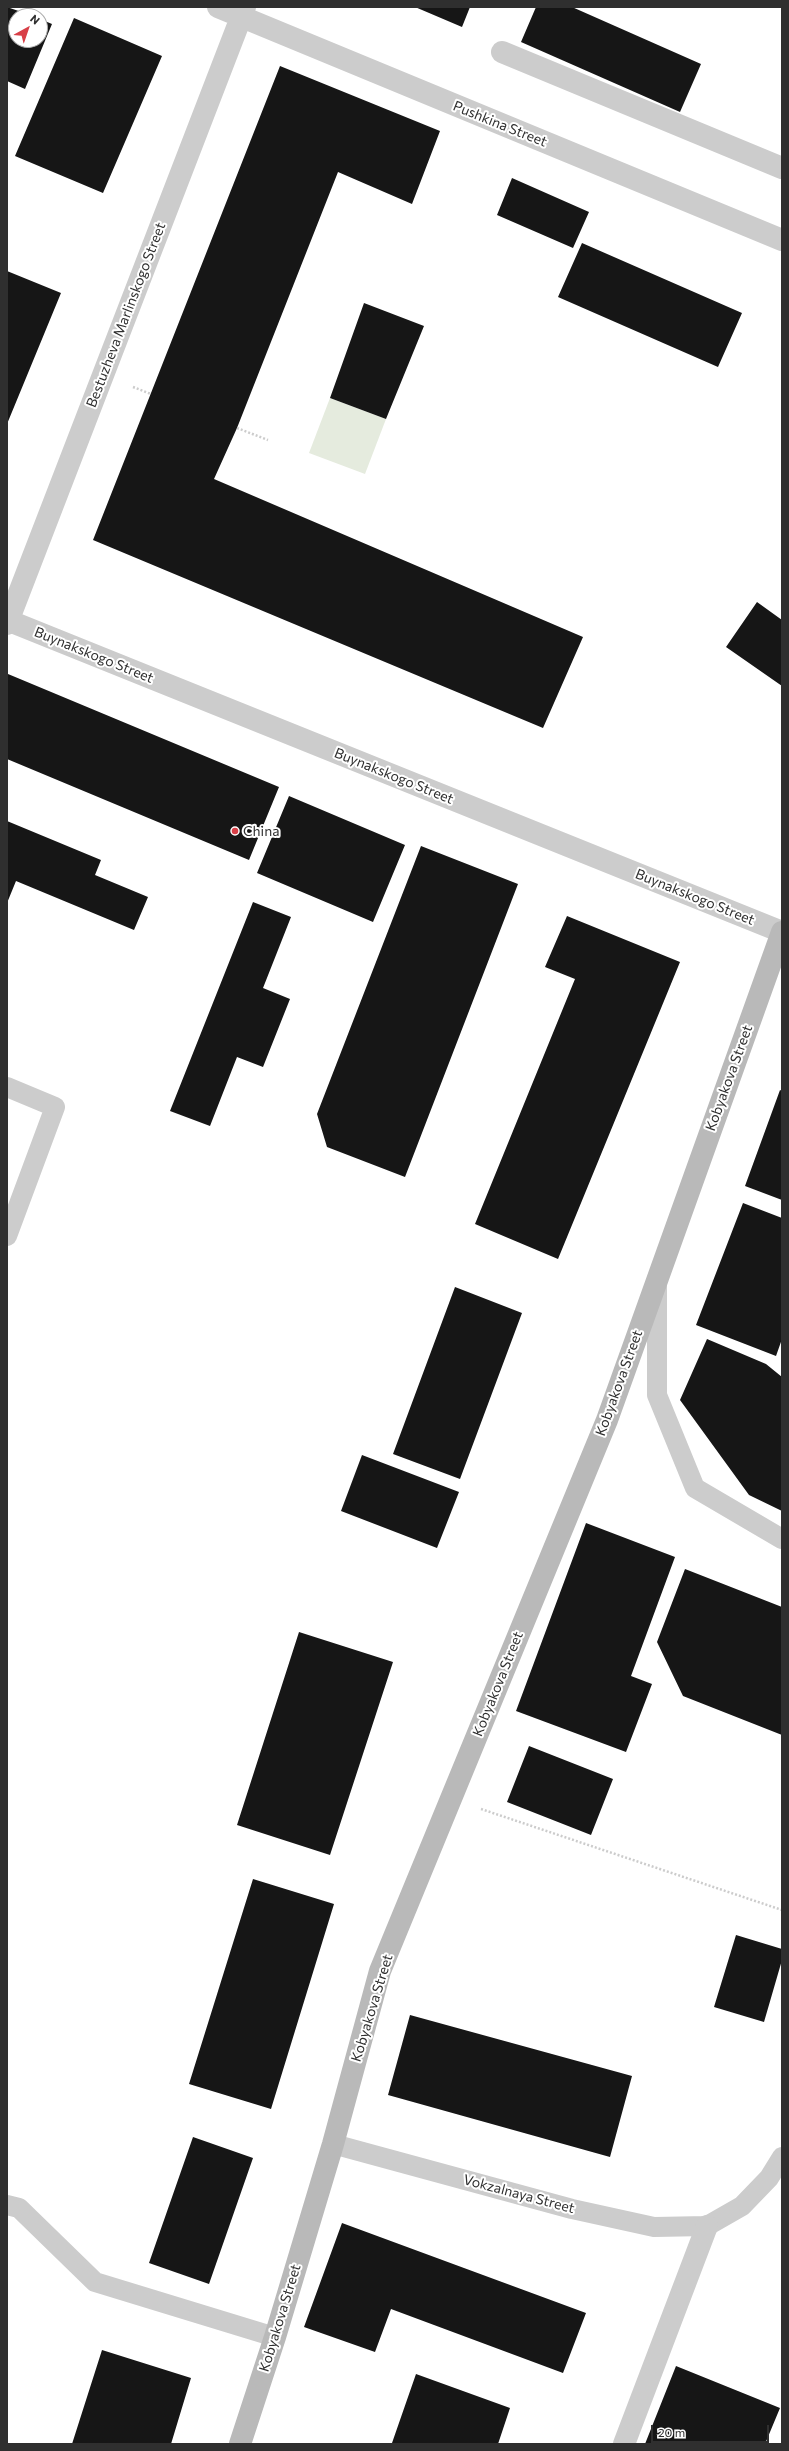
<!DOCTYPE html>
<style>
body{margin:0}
#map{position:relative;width:789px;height:2451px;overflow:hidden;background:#fff;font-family:Commissioner,sans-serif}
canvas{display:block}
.frame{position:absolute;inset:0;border:8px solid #2f2f2f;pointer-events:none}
.north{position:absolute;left:8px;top:8px;width:40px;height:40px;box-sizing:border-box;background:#fff;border:1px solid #acacac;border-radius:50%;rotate:40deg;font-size:11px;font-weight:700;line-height:16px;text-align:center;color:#2f2f2f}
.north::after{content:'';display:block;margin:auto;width:14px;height:18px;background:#d83f47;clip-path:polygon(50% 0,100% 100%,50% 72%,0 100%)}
.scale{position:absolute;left:651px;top:2425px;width:118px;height:18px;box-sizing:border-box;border:2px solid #2f2f2f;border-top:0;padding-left:5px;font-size:12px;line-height:14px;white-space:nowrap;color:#2f2f2f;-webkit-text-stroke:3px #fff;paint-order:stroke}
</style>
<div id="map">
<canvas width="789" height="2451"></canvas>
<div class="frame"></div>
<div class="north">N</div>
<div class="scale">20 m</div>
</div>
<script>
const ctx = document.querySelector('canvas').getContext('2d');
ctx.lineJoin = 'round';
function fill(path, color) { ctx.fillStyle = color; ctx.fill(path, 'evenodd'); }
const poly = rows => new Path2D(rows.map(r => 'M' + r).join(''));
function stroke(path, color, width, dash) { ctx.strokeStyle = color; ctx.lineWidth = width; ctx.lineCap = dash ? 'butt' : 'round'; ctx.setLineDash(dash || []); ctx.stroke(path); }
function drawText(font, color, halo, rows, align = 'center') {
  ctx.font = font + ' Commissioner,sans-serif'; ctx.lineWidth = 4; ctx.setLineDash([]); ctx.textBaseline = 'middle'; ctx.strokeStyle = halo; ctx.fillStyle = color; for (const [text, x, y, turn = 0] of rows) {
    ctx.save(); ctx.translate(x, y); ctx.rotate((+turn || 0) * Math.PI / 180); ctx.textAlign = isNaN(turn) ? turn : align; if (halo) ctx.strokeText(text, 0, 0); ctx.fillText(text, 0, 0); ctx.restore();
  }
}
const green = poly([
 [330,398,386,419,365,474,309,453]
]);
const building = poly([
 [7,7,33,16,16,16,16,40,40,40,40,19,52,24,25,89,7,81],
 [415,7,470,7,462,27],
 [536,7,572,7,701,64,680,112,521,42],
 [74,18,162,56,103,193,15,156],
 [280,66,440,131,412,204,338,172,237,428,214,479,583,637,543,728,93,540],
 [512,178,589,212,573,248,497,215],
 [582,243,742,313,718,367,558,297],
 [7,271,61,293,7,424],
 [364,303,424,326,386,419,330,398],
 [757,602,782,620,782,686,726,647],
 [8,674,279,787,249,860,7,759],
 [289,796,405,845,373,922,257,873],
 [7,821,101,860,95,875,148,897,134,930,16,881,7,903],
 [421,846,518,884,405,1177,327,1147,317,1114],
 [253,902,291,917,263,988,290,999,263,1067,237,1057,210,1126,170,1111],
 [567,916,680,962,558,1259,475,1224,575,979,545,967],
 [780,1090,782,1091,782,1200,745,1186],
 [743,1203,782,1218,782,1339,776,1356,696,1325],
 [455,1287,522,1313,460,1479,393,1454],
 [707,1339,766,1364,782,1377,782,1511,749,1495,680,1400],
 [362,1455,459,1492,437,1548,341,1511],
 [586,1523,675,1557,631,1676,652,1684,626,1752,516,1711],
 [685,1569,782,1607,782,1735,683,1696,657,1642],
 [299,1632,393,1662,330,1855,237,1825],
 [529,1746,613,1779,591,1835,507,1802],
 [253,1879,334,1904,271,2109,189,2084],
 [736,1935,782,1949,782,1960,764,2022,714,2007],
 [410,2015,632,2076,610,2157,388,2095],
 [193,2137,253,2158,209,2284,149,2263],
 [342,2223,586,2313,563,2373,391,2309,375,2352,304,2327],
 [102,2350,191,2378,171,2444,72,2444],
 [676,2366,780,2408,765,2444,645,2444],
 [416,2374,510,2408,498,2444,392,2443]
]);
const path = poly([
 [133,387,151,394],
 [237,428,268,440],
 [481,1809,782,1910]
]);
const lane = poly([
 [7,1087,55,1107,7,1236],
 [657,1286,657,1395,695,1488,782,1539],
 [333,2144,572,2209,654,2227,707,2226,742,2206,769,2178,782,2157],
 [7,2205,19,2208,95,2282,275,2337]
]);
const street = poly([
 [218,7,782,240],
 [502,52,782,168],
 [7,620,782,932],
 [7,624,245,7],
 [624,2444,707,2226]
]);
const secondary = poly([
 [240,2444,275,2337,333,2144,380,1971,607,1420,782,932]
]);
const markers = [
 [235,831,4,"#d83f47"]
];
const streetNames = [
 ["Pushkina Street",500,124,22],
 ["Bestuzheva Marlinskogo Street",126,315,-69],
 ["Buynakskogo Street",94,655,22],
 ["Buynakskogo Street",394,776,22],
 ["Buynakskogo Street",695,897,22],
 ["Kobyakova Street",729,1078,-70],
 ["Kobyakova Street",619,1383,-70],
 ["Kobyakova Street",498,1684,-68],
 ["Kobyakova Street",372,2008,-73],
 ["Vokzalnaya Street",519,2194,15],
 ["Kobyakova Street",280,2318,-73]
];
const poiNames = [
 ["China",243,831]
];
fill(green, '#e5ebde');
fill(building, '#161616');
stroke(path, '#ccc', 2.5, [2, 2]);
stroke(lane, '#ccc', 20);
stroke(street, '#ccc', 22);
stroke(secondary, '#b9b9b9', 22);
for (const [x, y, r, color] of markers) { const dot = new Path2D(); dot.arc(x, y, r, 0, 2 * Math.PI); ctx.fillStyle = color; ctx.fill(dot); stroke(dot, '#fff', 1.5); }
drawText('14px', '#2f2f2f', '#fff', streetNames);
drawText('14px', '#2f2f2f', '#fff', poiNames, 'left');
</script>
